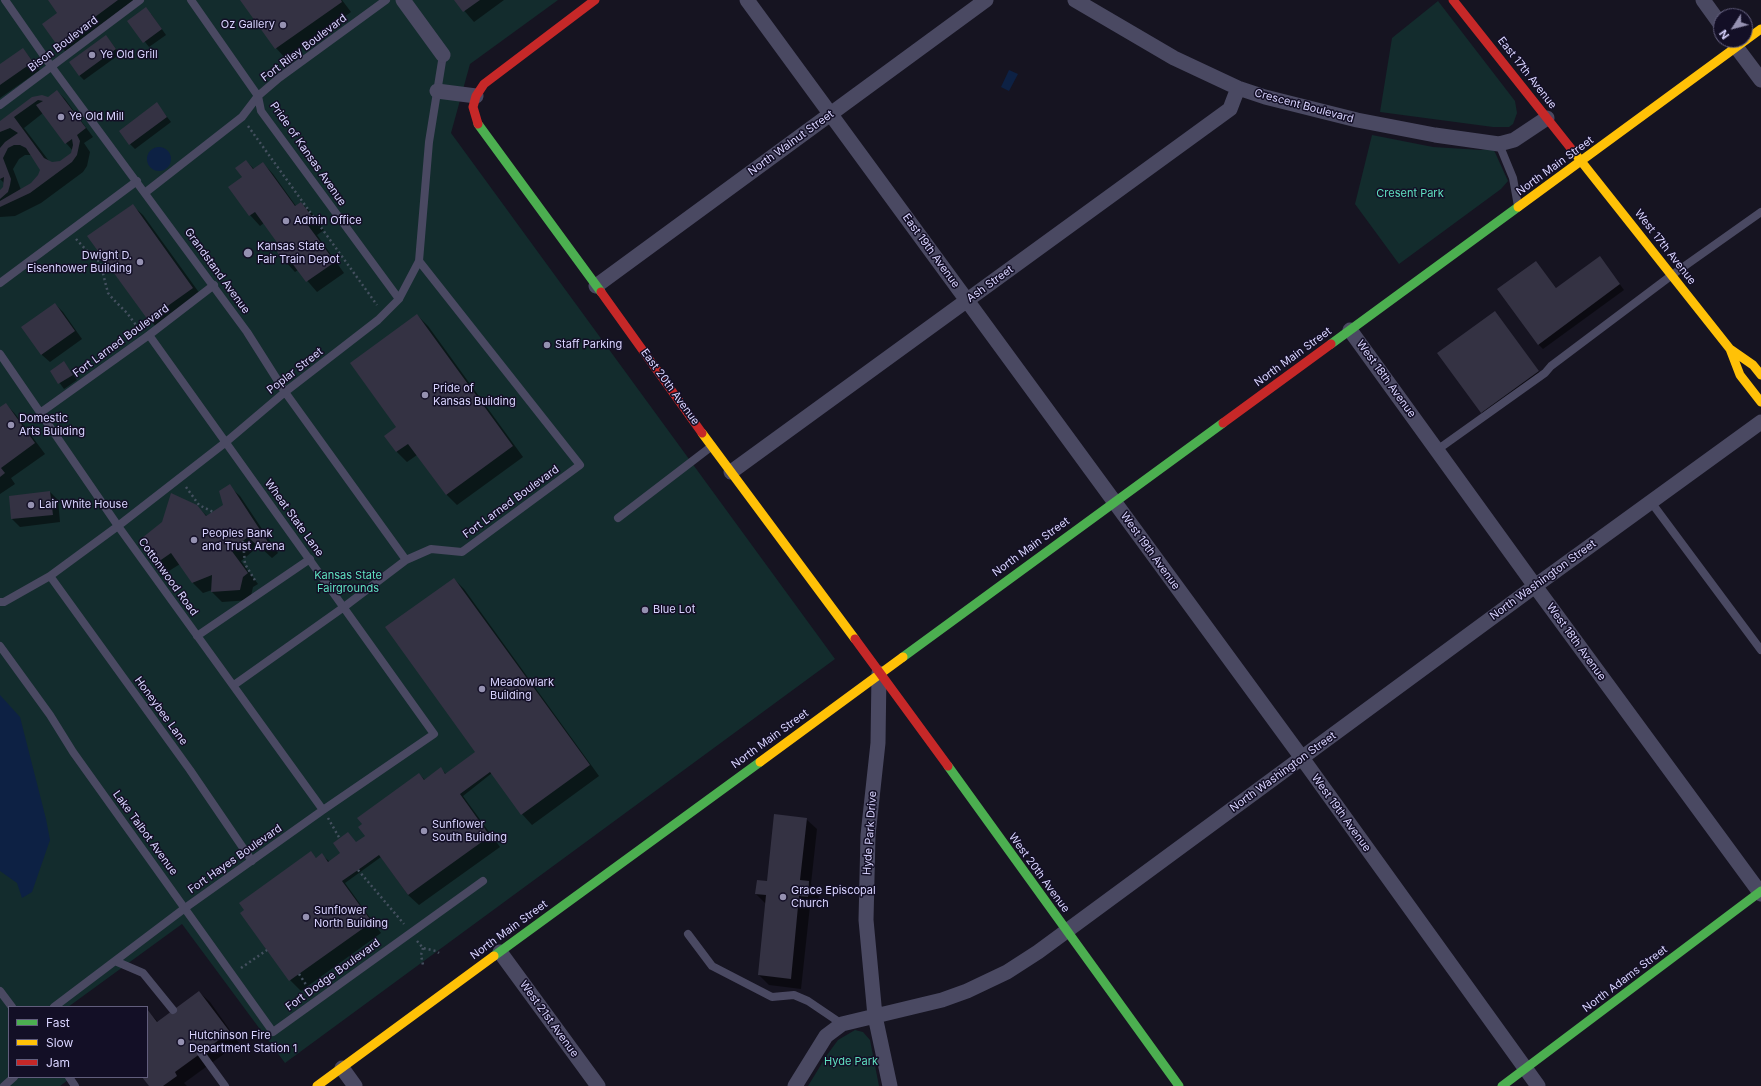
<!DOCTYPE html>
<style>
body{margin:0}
#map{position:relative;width:1761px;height:1086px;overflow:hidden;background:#161421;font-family:Inter,sans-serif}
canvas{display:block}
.legend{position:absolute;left:8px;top:1006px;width:140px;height:72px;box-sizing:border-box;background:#130f26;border:1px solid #625e7d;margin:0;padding:5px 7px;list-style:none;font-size:12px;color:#d9d4ff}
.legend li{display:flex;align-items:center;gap:8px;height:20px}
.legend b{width:20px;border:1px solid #625e7d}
.north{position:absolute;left:1713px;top:8px;width:40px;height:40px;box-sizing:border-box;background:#130f26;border:1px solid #625e7d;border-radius:50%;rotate:234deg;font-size:11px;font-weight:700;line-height:16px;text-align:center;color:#d9d4ff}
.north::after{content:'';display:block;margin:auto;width:14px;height:18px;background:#9591b1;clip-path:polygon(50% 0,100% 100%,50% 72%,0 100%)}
</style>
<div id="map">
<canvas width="1761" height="1086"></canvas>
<ul class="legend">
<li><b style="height:5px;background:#4caf50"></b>Fast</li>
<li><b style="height:5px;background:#ffc107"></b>Slow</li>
<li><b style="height:5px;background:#c62828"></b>Jam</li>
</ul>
<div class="north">N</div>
</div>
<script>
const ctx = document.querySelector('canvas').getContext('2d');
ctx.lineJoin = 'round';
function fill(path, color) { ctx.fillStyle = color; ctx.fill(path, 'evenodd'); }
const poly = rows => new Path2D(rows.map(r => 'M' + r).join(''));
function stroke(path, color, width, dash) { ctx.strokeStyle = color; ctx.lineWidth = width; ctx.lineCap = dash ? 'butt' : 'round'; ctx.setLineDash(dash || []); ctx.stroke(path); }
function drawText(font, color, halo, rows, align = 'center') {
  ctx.font = font + ' Inter,sans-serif'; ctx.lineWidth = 3; ctx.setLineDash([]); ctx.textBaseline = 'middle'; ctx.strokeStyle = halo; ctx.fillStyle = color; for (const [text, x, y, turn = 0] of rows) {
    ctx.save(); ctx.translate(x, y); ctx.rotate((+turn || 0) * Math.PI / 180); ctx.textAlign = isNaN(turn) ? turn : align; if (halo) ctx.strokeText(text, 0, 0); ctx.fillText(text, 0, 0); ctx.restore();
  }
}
const green = poly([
 [0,0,558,0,470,64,451,133,835,659,285,1063,182,924,68,1007,9,1007,9,1077,72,1077,60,1086,0,1086],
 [1438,1,1515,101,1517,113,1513,124,1509,127,1493,127,1380,112,1392,38],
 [1372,135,1433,147,1481,150,1493,148,1508,181,1501,189,1399,264,1355,204],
 [855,1030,863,1032,870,1040,879,1086,808,1086,827,1055,838,1040]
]);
const water = poly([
 [1009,70,1018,74,1009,91,1001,87],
 '147 159a12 12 0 1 1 24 0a12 12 0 1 1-24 0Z',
 [0,695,20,717,46,819,50,840,32,892,22,898,17,883,0,871]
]);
const shadow = poly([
 [49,0,140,0,68,54,58,44,59,13],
 [241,0,342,0,351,12,286,59,276,48],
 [455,0,504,0,474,22],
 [151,14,166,35,149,47,129,21],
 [106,36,120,54,84,80,79,75],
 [23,49,40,70,0,98,0,65],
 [57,91,65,99,93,137,84,143,90,152,87,166,83,172,41,203,15,216,0,217,0,191,3,188,4,183,0,179,0,122,33,98,48,98],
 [43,113,66,143,73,151,72,153,60,162,51,163,49,161,24,128],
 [25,155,31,155,41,170,39,175,32,184,21,190,13,169,19,159],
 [157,104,171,122,135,149,130,144],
 [246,161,254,169,263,163,273,174,296,206,301,203,312,213,324,230,317,235,344,273,317,292,298,270,295,272,285,261,278,252,283,248,264,223,260,226,250,215,243,177],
 [132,205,143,215,203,298,159,330,149,319,89,237],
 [1600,257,1624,290,1543,349,1538,344,1536,262,1557,289],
 [55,304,63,312,82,339,50,362,42,355,23,327],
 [1495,312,1540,373,1484,414,1481,412],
 [417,315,428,326,523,457,457,505,446,494,417,455,407,462,397,452,386,436,398,427],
 [64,362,77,380,64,389,51,371],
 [6,404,16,415,45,454,11,478,15,484,0,494,0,409],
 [229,486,240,496,278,553,272,558,259,546,241,561,258,584,253,587,250,600,222,602,212,592,212,590,203,593,193,583,180,564,169,571,159,561,196,506,207,516,225,506],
 [50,492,58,500,60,522,20,527,12,519],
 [454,579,464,589,599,776,532,825,522,814,492,773,463,796,500,847,419,905,408,895,381,857,345,883,381,933,301,991,290,980,242,913,311,853,317,859,322,855,330,862,366,836,419,774,425,780,441,769,446,774,479,758],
 [806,819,817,829,811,884,819,892,818,907,810,906,801,989,769,985,759,975,766,904,756,894,768,882],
 [199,992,210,1002,239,1043,184,1083,187,1086,150,1086,143,1077,147,1077,147,1010,158,1022]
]);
const building = poly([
 [48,0,118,0,57,45,42,24,57,13],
 [240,0,341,0,342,2,275,49],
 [454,0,480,0,463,12],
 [146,7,162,29,143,43,127,21],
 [106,35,116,49,79,76,69,62],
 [23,48,33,62,0,85,0,64],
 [57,90,86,128,77,135,80,141,77,155,72,162,30,193,0,207,0,201,31,183,38,175,40,170,26,148,20,145,14,145,8,148,3,158,11,179,10,185,8,192,0,199,0,190,3,187,4,177,0,179,0,148,5,142,18,133,10,128,0,132,0,121,32,97,42,95,48,97],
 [38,100,43,101,36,105,65,144,72,139,73,145,71,153,60,161,52,162,44,158,14,117],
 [157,102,167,117,129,145,119,131],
 [246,160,253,169,263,162,295,206,301,202,314,219,307,224,335,262,306,282,289,259,284,262,277,252,281,248,255,212,249,216,228,187,242,177,235,168],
 [133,204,193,288,148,320,87,236],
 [1600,256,1620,284,1538,345,1497,289,1536,261,1556,288],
 [55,303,75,331,41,355,21,327],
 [1495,311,1539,371,1481,413,1437,353],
 [417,314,513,446,446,495,408,444,396,452,384,436,396,427,350,363],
 [64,361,73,375,58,384,50,371],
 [6,403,35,443,1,468,5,473,0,477,0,407],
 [230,484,268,542,260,548,248,537,231,550,248,573,243,577,240,590,211,592,212,575,192,583,171,553,158,562,142,538,162,522,171,493,197,505,206,516,223,505,219,491],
 [50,491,53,515,11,519,9,496],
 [454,578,590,765,521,815,490,772,460,794,490,836,408,895,379,855,358,870,342,881,372,922,289,981,240,913,244,910,239,903,311,851,316,858,322,853,328,862,340,853,333,843,348,832,356,842,365,836,358,827,362,824,357,818,419,773,424,780,441,767,445,774,475,752,385,627],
 [774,814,807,818,800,880,809,881,808,897,799,896,791,979,758,975,766,895,755,894,757,880,767,881],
 [199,991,230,1032,175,1072,177,1076,163,1086,149,1086,142,1077,147,1077,147,1009,157,1022]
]);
const path = poly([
 [248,126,377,305],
 [76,239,90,254,100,262,108,293,113,299,127,313,139,329],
 [186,487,199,505,213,512],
 [243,541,245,564,256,582],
 [328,818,340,839],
 [358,870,404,924],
 [417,941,423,948,436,951,439,953],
 [423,948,421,955,423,965],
 [241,968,267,950],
 [299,974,311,992]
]);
const lane = poly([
 [5,0,51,66,247,332,285,392,406,560],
 [191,0,258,96,261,111,399,299],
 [0,105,140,0],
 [1499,144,1513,178,1518,206],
 [146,192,242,117,258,96,279,78,386,0],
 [0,283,137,181],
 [0,354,118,526,323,810],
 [40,413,149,335,214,285],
 [1437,450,1545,373,1551,366,1672,275,1761,212],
 [1651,502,1761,650],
 [618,518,712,446],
 [50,576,190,770,252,861],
 [0,602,4,602,50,576,118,526,226,442,285,392,378,320,399,299,419,261,429,142,443,55],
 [197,636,310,559],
 [0,646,50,715,73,752,273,1032,483,881],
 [234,685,344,607,406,560,431,549,462,552,580,465,419,261],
 [688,934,712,966,772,997,794,995,808,1001,842,1024],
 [115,961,143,973,173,1010],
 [0,991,12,1007],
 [54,1007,185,908,323,810,434,734,149,335],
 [201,1053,225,1086],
 [69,1077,75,1086],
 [4,1086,14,1077]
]);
const street = poly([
 [403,0,443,55],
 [747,0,1302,758,1538,1086],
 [1075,0,1174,58,1238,88,1265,97,1357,120,1435,135,1499,144,1514,140,1547,118],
 [1703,0,1721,25],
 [1731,40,1761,80],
 [437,91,476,96],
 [596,286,986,0],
 [1350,330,1535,586,1761,894],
 [731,472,1230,109,1238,88],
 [879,673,878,743,868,835,866,920,875,1016,890,1086],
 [500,952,598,1086],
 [342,1068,355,1086],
 [795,1086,826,1036,842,1024,942,1000,967,991,1007,972,1038,952,1535,586,1761,422]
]);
const fast = poly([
 [478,124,601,292],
 [1331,344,1518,207],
 [903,657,1223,423],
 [948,766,1179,1086],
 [494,956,760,762],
 [1502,1086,1761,891]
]);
const slow = poly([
 [1573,151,1730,349,1740,375,1761,402],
 [1518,207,1761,29],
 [1730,349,1753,365,1761,375],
 [702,433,855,639],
 [760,762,903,657],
 [317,1086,494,956]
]);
const jam = poly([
 [1453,0,1573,151],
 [478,124,473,107,476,96,484,84,595,0],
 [601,292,702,433],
 [1223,423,1331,344],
 [855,639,948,766]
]);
const markers = [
 [283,25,4,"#9591b1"],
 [92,55,4,"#9591b1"],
 [61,117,4,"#9591b1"],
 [286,221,4,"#9591b1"],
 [248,253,5,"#9591b1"],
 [140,262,4,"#9591b1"],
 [547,345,4,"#9591b1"],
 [425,395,4,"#9591b1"],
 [11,425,4,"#9591b1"],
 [31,505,4,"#9591b1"],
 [194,540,4,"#9591b1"],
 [645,610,4,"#9591b1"],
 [482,689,4,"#9591b1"],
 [424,831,4,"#9591b1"],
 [783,897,4,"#9591b1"],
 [306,917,4,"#9591b1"],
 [181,1042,4,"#9591b1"]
];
const poiNames = [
 ["Oz Gallery",275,25,"right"],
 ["Ye Old Grill",100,55],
 ["Ye Old Mill",69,117],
 ["Admin Office",294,221],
 ["Kansas State",257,247],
 ["Fair Train Depot",257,260],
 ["Dwight D.",132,256,"right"],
 ["Eisenhower Building",132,269,"right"],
 ["Staff Parking",555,345],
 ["Pride of",433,389],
 ["Kansas Building",433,402],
 ["Domestic",19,419],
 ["Arts Building",19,432],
 ["Lair White House",39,505],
 ["Peoples Bank",202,534],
 ["and Trust Arena",202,547],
 ["Blue Lot",653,610],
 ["Meadowlark",490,683],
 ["Building",490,696],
 ["Sunflower",432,825],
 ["South Building",432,838],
 ["Grace Episcopal",791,891],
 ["Church",791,904],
 ["Sunflower",314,911],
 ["North Building",314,924],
 ["Hutchinson Fire",189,1036],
 ["Department Station 1",189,1049]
];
const streetNames = [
 ["Bison Boulevard",63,44,-37],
 ["Fort Riley Boulevard",304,48,-37],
 ["East 17th Avenue",1527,73,52],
 ["Crescent Boulevard",1304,106,15],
 ["North Walnut Street",791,143,-36],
 ["Pride of Kansas Avenue",308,154,55],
 ["North Main Street",1555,166,-36],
 ["West 17th Avenue",1665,247,52],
 ["East 19th Avenue",931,251,54],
 ["Grandstand Avenue",217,271,54],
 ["Ash Street",990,284,-36],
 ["Fort Larned Boulevard",121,341,-36],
 ["North Main Street",1293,357,-36],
 ["Poplar Street",295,371,-38],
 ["West 18th Avenue",1386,379,54],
 ["East 20th Avenue",670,387,54],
 ["Fort Larned Boulevard",511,502,-36],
 ["Wheat State Lane",294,518,54],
 ["North Main Street",1031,547,-36],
 ["West 19th Avenue",1150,551,54],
 ["Cottonwood Road",168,577,54],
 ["North Washington Street",1543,580,-36],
 ["West 18th Avenue",1576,642,54],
 ["Honeybee Lane",161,711,54],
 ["North Main Street",770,739,-36],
 ["North Washington Street",1283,772,-36],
 ["West 19th Avenue",1341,813,54],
 ["Lake Talbot Avenue",145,833,54],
 ["Hyde Park Drive",870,833,-86],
 ["Fort Hayes Boulevard",235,859,-35],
 ["West 20th Avenue",1039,873,54],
 ["North Main Street",509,930,-36],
 ["Fort Dodge Boulevard",333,975,-36],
 ["North Adams Street",1625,979,-37],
 ["West 21st Avenue",549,1019,54]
];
const parkNames = [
 ["Cresent Park",1410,194],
 ["Kansas State",348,576],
 ["Fairgrounds",348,589],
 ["Hyde Park",851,1062]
];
fill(green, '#132c2d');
fill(water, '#0d2144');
fill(shadow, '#0007');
fill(building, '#343243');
stroke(path, '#44505f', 2.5, [2, 3]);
stroke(lane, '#4a4962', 8);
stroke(street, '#4a4962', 15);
stroke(fast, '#4caf50', 9);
stroke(slow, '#ffc107', 9);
stroke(jam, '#c62828', 9);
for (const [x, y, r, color] of markers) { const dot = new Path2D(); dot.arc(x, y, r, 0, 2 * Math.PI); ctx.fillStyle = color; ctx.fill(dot); stroke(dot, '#130f26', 1.5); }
drawText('11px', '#d9d4ff', '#130f26', poiNames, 'left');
drawText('11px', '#d9d4ff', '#130f26', streetNames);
drawText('11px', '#5fe0c0', '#130f26', parkNames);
</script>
